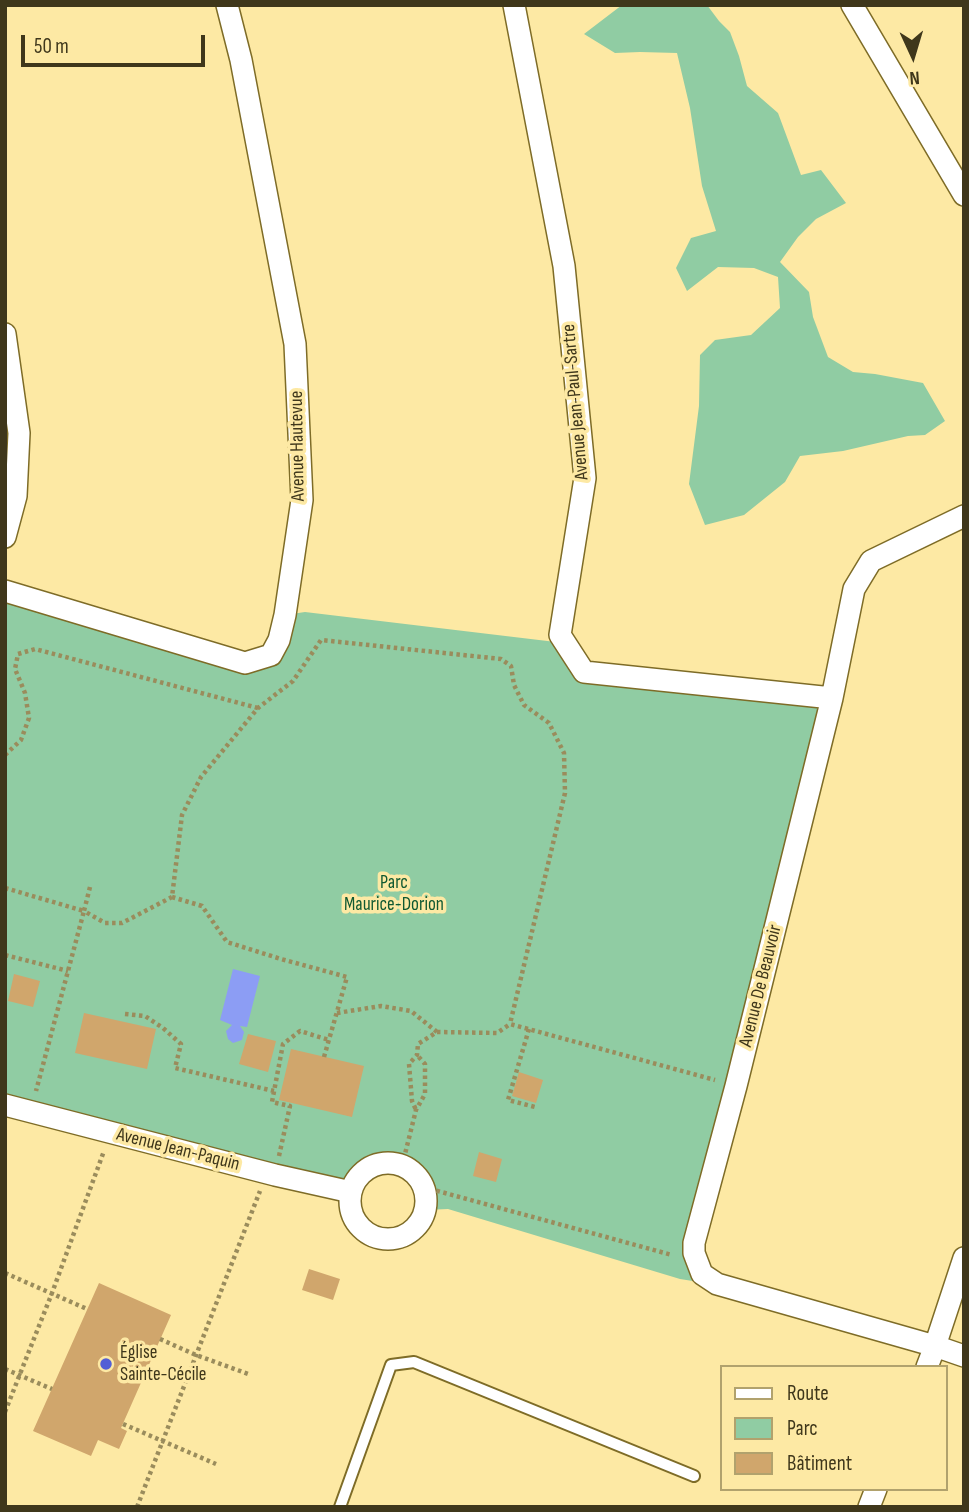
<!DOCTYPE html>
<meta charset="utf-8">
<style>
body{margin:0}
#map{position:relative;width:969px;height:1512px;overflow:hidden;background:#fde9a4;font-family:"Sofia Sans Condensed",sans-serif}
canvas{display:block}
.frame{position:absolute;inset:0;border:7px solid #3f371b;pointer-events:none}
.legend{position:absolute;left:720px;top:1365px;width:228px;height:126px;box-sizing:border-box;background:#fde9a4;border:2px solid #b1a26d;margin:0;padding:9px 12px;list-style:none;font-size:21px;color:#3f371b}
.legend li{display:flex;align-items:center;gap:14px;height:35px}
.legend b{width:35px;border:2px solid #b1a26d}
.north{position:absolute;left:878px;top:21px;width:70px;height:70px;-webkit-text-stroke:5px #fde9a4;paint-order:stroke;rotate:176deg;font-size:19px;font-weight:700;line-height:28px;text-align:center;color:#3f371b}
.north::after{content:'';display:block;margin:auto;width:24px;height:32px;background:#3f371b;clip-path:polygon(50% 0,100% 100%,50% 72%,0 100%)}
.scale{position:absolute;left:21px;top:35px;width:184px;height:32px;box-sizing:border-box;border:4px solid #3f371b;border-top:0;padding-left:9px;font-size:21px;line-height:24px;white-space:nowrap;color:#3f371b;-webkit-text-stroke:5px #fde9a4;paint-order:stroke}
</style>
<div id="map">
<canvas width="969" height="1512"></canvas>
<div class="frame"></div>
<ul class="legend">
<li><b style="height:9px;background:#fff"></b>Route</li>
<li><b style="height:19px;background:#90cca3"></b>Parc</li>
<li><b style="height:19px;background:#d0a66c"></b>Bâtiment</li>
</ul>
<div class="north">N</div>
<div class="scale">50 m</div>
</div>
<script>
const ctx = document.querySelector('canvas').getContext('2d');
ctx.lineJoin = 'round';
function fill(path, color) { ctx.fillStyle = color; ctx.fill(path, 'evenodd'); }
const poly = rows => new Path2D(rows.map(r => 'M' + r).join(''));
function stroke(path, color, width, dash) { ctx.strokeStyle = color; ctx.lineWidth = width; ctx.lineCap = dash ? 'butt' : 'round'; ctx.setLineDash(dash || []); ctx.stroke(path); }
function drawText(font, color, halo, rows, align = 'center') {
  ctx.font = font + ' "Sofia Sans Condensed",sans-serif'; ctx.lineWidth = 7; ctx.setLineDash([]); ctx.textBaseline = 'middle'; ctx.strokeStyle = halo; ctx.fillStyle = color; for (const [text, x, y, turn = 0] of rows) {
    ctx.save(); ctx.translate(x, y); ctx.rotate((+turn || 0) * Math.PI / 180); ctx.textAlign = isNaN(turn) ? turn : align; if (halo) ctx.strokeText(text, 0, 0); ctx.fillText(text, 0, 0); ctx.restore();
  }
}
const green = poly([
 [622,5,707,5,719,21,730,32,739,56,747,86,778,113,801,175,821,170,846,203,816,219,798,237,780,262,809,292,813,317,828,357,853,372,875,374,923,383,945,421,925,435,908,436,843,451,800,456,785,482,744,515,705,525,689,484,699,406,700,355,715,340,751,335,780,308,778,277,754,268,718,267,687,291,676,268,691,238,716,231,702,186,690,108,677,53,640,52,615,53,584,34],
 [5,591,245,663,271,655,285,615,305,612,564,643,584,672,832,698,694,1243,699,1282,680,1279,448,1209,425,1210,426,1198,423,1187,412,1172,402,1166,384,1164,374,1166,362,1173,355,1183,5,1105]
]);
const water = poly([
 [233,969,260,976,247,1027,240,1026,244,1032,242,1040,233,1043,228,1039,226,1031,232,1025,220,1020]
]);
const building = poly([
 [14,974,40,981,33,1007,8,1001],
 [84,1013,156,1029,147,1069,75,1053],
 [248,1034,276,1041,268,1072,239,1064],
 [291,1049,364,1066,352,1117,279,1100],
 [519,1072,543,1080,536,1103,512,1096],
 [479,1152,502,1159,496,1182,473,1176],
 [309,1269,340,1279,333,1300,302,1290],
 [99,1283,171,1315,121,1428,127,1431,119,1449,98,1440,91,1456,33,1431]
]);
const path = poly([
 [5,755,21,740,29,718,25,693,15,669,18,654,35,649,258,708],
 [90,887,84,911,105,923,122,923,172,897],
 [5,888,84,911,36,1091],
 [5,955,68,971],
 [337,1013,381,1006,411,1011,437,1032,418,1044,417,1055,409,1064,412,1101,416,1110],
 [125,1014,145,1016,163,1028,181,1044,175,1068,274,1091],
 [529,1029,508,1100,535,1107],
 [437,1032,497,1033,510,1024,715,1080],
 [324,1057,347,977,281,959,227,942,202,906,172,897,182,815,201,777,258,708,293,681,321,640,501,659,511,666,514,685,524,705,549,723,564,753,565,793,510,1024],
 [279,1156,290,1106,272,1102,283,1044,300,1031,329,1040],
 [402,1166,416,1110,425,1094,425,1064,417,1055],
 [423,1187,672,1255],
 [5,1273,87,1309],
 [160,1339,196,1355,251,1375],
 [5,1369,52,1389],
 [5,1412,52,1293,104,1151],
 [123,1424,216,1464],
 [137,1507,260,1191]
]);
const service = poly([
 [340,1507,391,1365,414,1362,694,1476]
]);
const minor = poly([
 [514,5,564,266,585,478,560,635,584,672,832,698],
 [852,5,964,195],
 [5,334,19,433,16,496,5,537],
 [964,516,871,561,854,589,832,698,736,1086,694,1243,694,1253,702,1274,717,1284,935,1346,964,1356],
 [5,591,245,663,271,655,279,640,285,615,302,500,295,344,241,60,227,5],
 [5,1105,275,1175,351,1192],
 '350 1201a38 38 0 1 1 76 0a38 38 0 1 1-76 0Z',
 [927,1367,935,1346,964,1258],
 [869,1507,876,1489]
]);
const markers = [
 [106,1364,7,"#535fd5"]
];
const streetNames = [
 ["Avenue Jean-Paul-Sartre",576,402,-95],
 ["Avenue Hautevue",298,446,-91],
 ["Avenue De Beauvoir",761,986,-76],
 ["Avenue Jean-Paquin",178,1150,14]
];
const parkNames = [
 ["Parc",394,883],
 ["Maurice-Dorion",394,905]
];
const poiNames = [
 ["Église",120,1353],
 ["Sainte-Cécile",120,1375]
];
fill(green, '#90cca3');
fill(water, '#8c9df4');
fill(building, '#d0a66c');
stroke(service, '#7e6c27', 14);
stroke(minor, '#7e6c27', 24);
stroke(path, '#9a8c5c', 4.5, [3.5, 3.5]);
stroke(service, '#fff', 10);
stroke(minor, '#fff', 21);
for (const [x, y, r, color] of markers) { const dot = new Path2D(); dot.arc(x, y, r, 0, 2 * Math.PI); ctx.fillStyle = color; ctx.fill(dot); stroke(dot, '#fde9a4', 2.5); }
drawText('19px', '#3f371b', '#fde9a4', streetNames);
drawText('19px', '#105932', '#fde9a4', parkNames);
drawText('19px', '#3f371b', '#fde9a4', poiNames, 'left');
</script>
